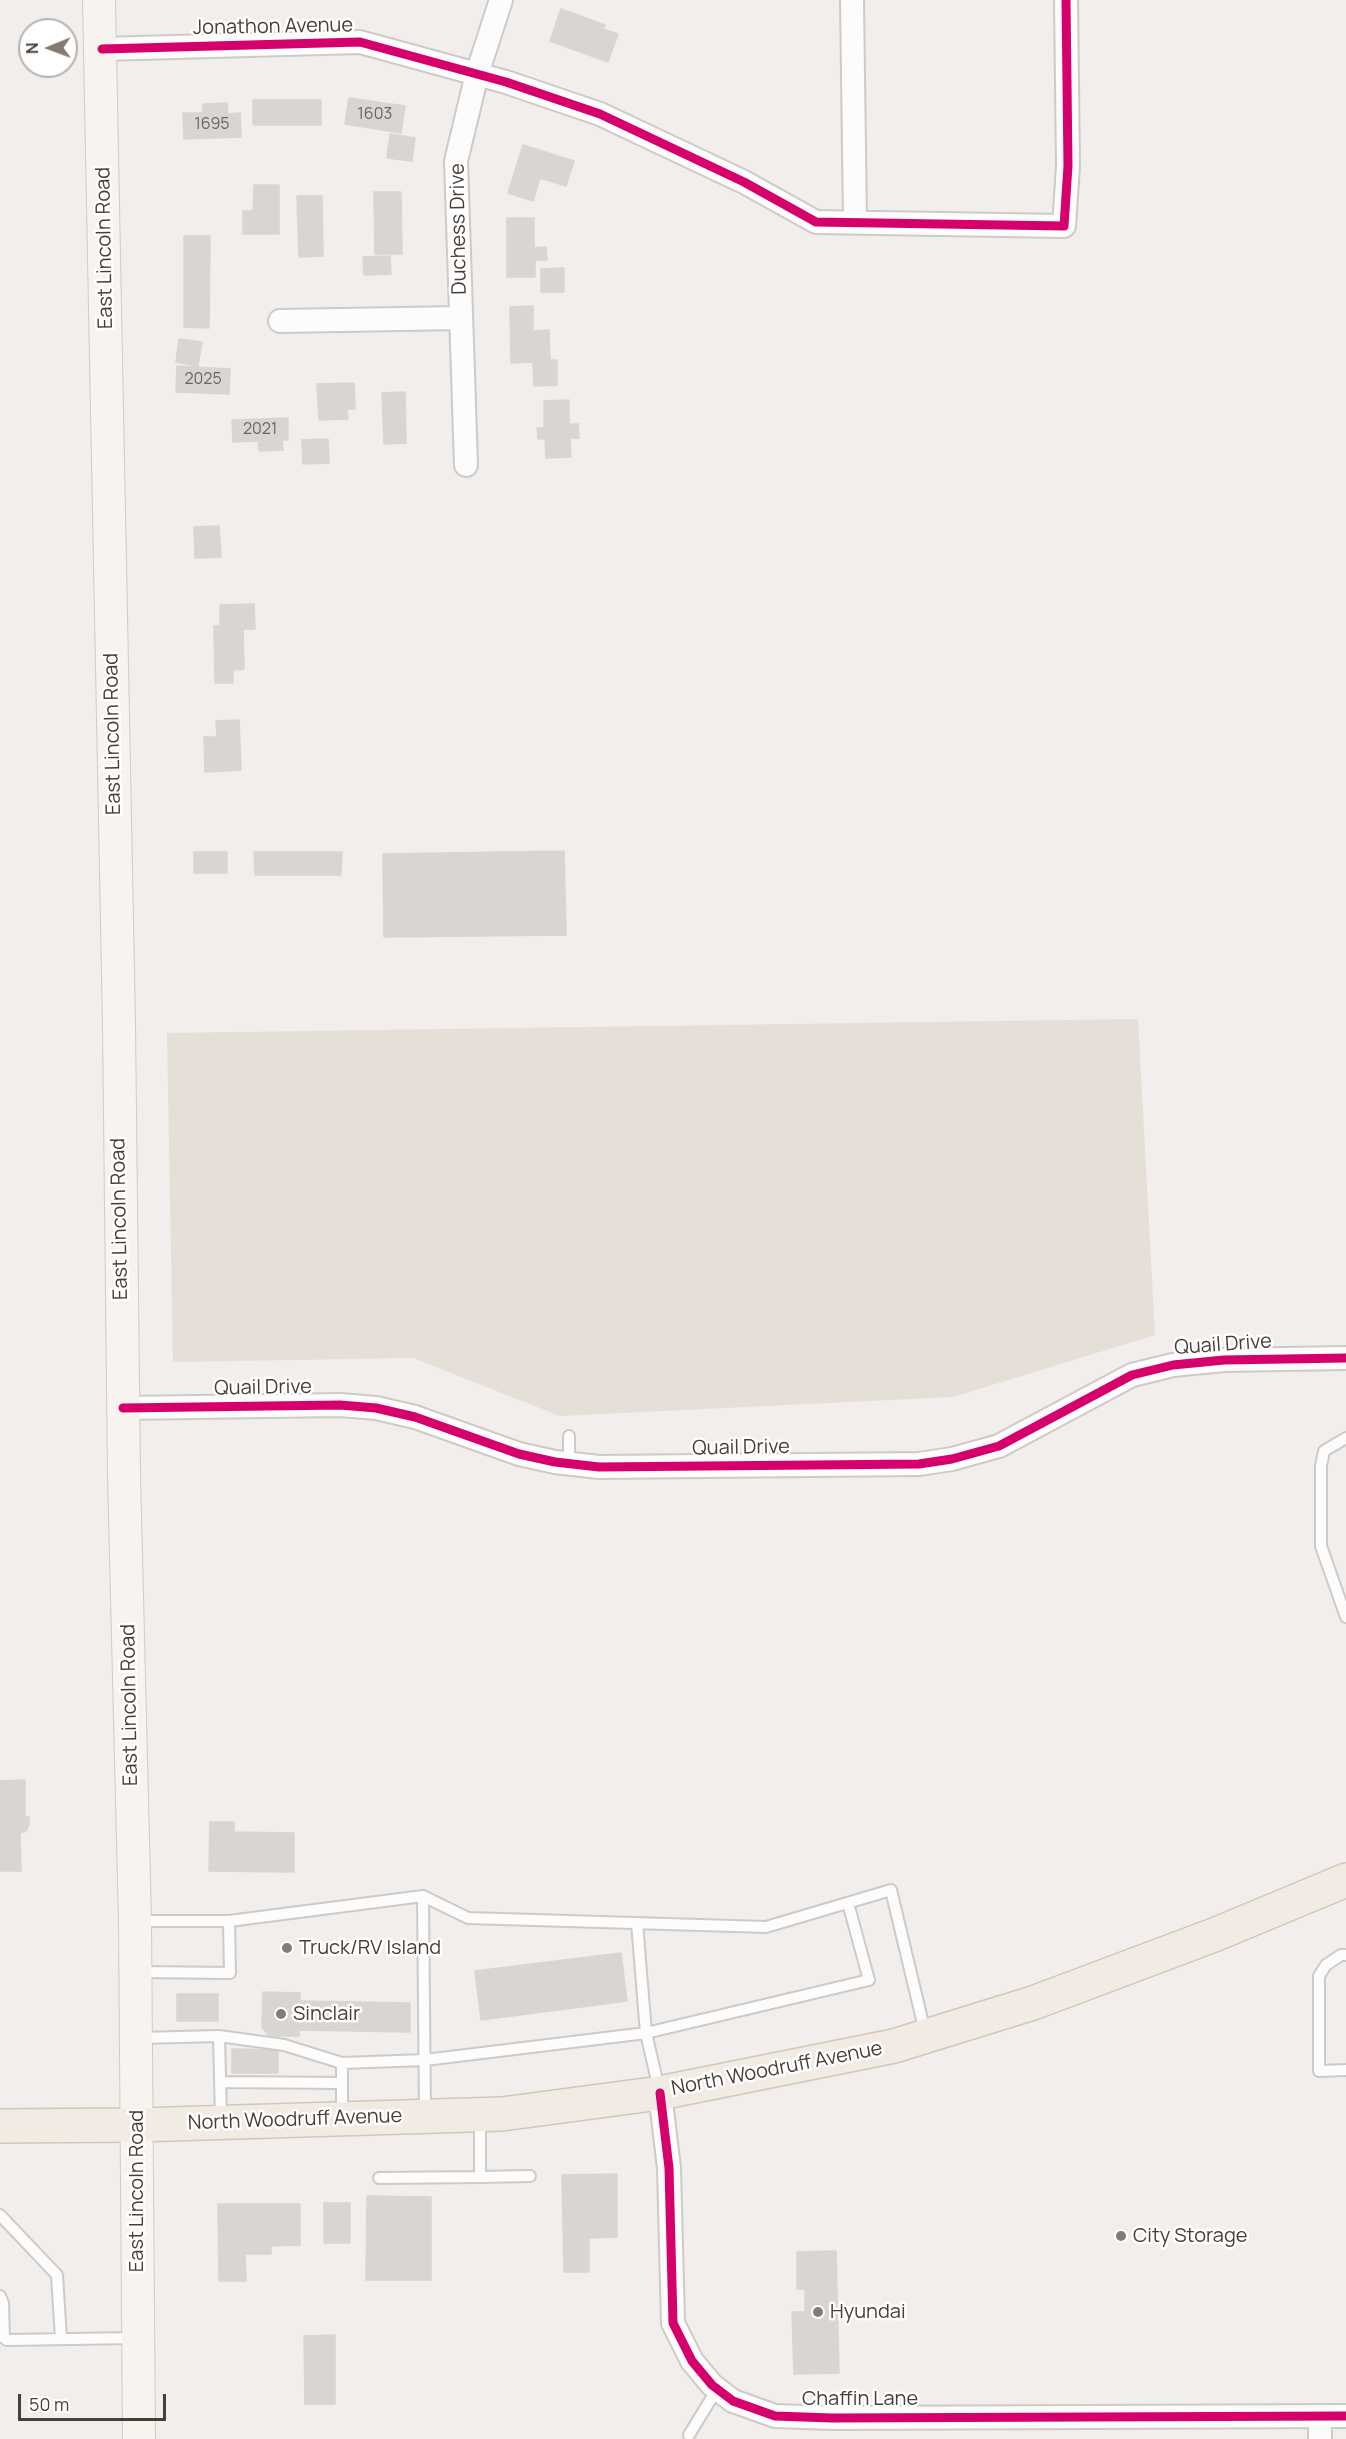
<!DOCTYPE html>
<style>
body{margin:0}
#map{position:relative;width:1346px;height:2439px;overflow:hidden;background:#f1eeeb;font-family:Manrope,sans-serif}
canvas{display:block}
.north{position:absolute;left:18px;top:18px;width:60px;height:60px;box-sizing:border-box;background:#fff;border:2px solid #b6b2af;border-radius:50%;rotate:269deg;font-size:16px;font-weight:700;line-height:24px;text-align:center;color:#483e37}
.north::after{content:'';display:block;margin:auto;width:21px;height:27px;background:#837c76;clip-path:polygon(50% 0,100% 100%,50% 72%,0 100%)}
.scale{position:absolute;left:18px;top:2394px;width:148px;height:27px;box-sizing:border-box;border:3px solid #483e37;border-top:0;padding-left:8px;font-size:18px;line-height:21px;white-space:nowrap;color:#483e37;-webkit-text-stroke:4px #fff;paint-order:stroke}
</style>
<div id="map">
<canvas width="1346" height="2439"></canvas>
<div class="north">N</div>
<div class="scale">50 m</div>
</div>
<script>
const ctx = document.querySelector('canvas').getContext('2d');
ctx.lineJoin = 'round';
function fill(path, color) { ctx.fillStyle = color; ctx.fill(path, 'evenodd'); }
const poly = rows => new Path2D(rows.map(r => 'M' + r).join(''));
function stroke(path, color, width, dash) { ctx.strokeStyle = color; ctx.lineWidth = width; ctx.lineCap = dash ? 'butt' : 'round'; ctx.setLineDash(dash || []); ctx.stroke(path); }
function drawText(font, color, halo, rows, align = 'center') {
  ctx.font = font + ' Manrope,sans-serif'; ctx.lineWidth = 5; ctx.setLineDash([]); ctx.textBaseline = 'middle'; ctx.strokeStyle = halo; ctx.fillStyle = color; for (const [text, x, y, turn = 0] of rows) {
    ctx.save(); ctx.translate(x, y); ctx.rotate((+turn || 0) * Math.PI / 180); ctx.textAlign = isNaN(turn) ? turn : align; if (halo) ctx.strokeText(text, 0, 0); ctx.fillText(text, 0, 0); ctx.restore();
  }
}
const residential = poly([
 [1138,1019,1155,1335,953,1397,560,1416,413,1358,173,1362,167,1033]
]);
const building = poly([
 [561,9,605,25,603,29,618,34,608,62,550,41,561,9],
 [349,98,405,106,401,133,345,124,349,98],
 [253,100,321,100,321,125,253,125,253,100],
 [227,103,228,114,240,113,241,137,184,139,183,113,203,113,203,104,227,103],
 [390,134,415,138,412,161,387,158,390,134],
 [523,145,574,161,566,186,540,178,533,201,508,193,523,145],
 [254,185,279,185,279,234,243,234,243,211,253,211,254,185],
 [374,192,401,192,402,254,375,254,374,192],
 [297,196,322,196,323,256,299,257,297,196],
 [507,218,534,218,534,248,546,247,547,260,535,260,535,277,507,277,507,218],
 [184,236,210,236,209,328,184,327,184,236],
 [390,256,391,274,364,275,363,257,390,256],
 [564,268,564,292,541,292,541,269,564,268],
 [533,306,533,331,549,330,550,360,557,360,557,385,534,386,533,362,511,363,510,307,533,306],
 [179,339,202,342,198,366,176,362,179,339],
 [177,366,230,369,229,394,176,392,177,366],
 [354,383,355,409,347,409,348,419,319,420,317,384,354,383],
 [405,392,406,443,384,444,382,393,405,392],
 [569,400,569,424,578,424,579,438,570,438,571,457,546,458,545,439,538,439,537,428,544,428,544,401,569,400],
 [288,418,288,440,233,442,232,420,288,418],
 [328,439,329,463,303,464,302,440,328,439],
 [282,441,283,450,259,451,258,443,282,441],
 [219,526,221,557,195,558,194,527,219,526],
 [254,604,255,629,243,629,244,669,233,670,233,683,215,683,214,626,220,626,220,605,254,604],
 [239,720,241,770,205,772,204,737,217,737,216,721,239,720],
 [564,851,566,935,384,937,383,854,564,851],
 [194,852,227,852,227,873,194,873,194,852],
 [254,852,342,852,341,875,255,875,254,852],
 [25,1780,25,1817,29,1817,29,1825,26,1831,20,1833,21,1871,0,1871,0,1781,25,1780],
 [210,1822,234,1822,234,1832,294,1833,294,1872,209,1871,210,1822],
 [621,1953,627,2001,481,2020,475,1971,621,1953],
 [263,1992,300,1993,299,2036,269,2036,262,2027,263,1992],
 [177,1994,218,1994,218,2021,177,2021,177,1994],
 [299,2001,410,2003,410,2032,299,2030,299,2001],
 [232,2049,278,2050,278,2073,232,2073,232,2049],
 [617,2174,617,2237,589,2238,589,2272,564,2272,562,2175,617,2174],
 [367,2196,431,2197,431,2280,366,2280,367,2196],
 [324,2203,350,2203,350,2243,324,2243,324,2203],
 [218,2204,300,2204,300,2245,271,2246,271,2254,245,2254,246,2281,219,2281,218,2204],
 [836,2251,839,2373,794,2374,792,2312,805,2312,805,2289,797,2289,797,2252,836,2251],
 [335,2335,335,2404,305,2404,304,2336,335,2335]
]);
const lane = poly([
 [569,1436,569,1464],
 [1346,1438,1324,1451,1321,1466,1321,1546,1346,1617],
 [423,1896,468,1918,766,1927,891,1890,925,2032],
 [136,1921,229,1921,230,1973,139,1972],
 [229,1921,423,1896,425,2114],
 [637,1923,646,2033,659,2089],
 [1346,1955,1341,1955,1326,1965,1319,1976,1319,2071,1346,2070],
 [219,2036,221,2119],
 [139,2038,219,2036,284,2045,342,2063,425,2060,646,2033,869,1980,848,1903],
 [342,2063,342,2116],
 [220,2082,341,2083],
 [480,2177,530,2176],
 [379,2178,480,2177,480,2118],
 [0,2215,57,2275,61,2339],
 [0,2296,3,2303,4,2338,7,2340,135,2338],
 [689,2435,717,2389]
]);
const street = poly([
 [852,0,855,222],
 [102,49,360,42,506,82,600,114,744,182,816,222,1064,226,1068,166,1066,0],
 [280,321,461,318],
 [466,465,456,161,477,74,501,0],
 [123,1408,340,1405,376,1408,415,1417,519,1454,555,1462,599,1467,919,1464,952,1459,999,1446,1132,1375,1173,1365,1224,1360,1346,1358],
 [660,2093,669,2168,673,2323,692,2361,712,2385,733,2401,775,2416,832,2418,1346,2416],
 [1320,2439,1320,2417]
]);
const secondary = poly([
 [99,0,119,1024,124,1475,135,1921,139,2439]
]);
const primary = poly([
 [0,2126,137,2125,502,2114,660,2093,894,2046,1033,2003,1214,1935,1346,1880]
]);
const cycleway = poly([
 [102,49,360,42,506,82,600,114,744,182,816,222,1064,226,1068,166,1066,0],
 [123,1408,340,1405,376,1408,415,1417,519,1454,555,1462,599,1467,919,1464,952,1459,999,1446,1132,1375,1173,1365,1224,1360,1346,1358],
 [660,2093,669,2168,673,2323,692,2361,712,2385,733,2401,775,2416,832,2418,1346,2416]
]);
const markers = [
 [287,1948,6,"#837c76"],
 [281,2014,6,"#837c76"],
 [1121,2236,6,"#837c76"],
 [818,2312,6,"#837c76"]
];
const numberNames = [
 ["1603",375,115],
 ["1695",212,125],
 ["2025",203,380],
 ["2021",260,430]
];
const streetNames = [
 ["Jonathon Avenue",273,27,-1],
 ["Duchess Drive",459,229,-91],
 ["East Lincoln Road",105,248,-91],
 ["East Lincoln Road",113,734,-91],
 ["East Lincoln Road",120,1219,-91],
 ["Quail Drive",1223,1345,-4],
 ["Quail Drive",263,1388,-1],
 ["Quail Drive",741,1448,-1],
 ["East Lincoln Road",130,1705,-91],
 ["North Woodruff Avenue",777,2069,-11],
 ["North Woodruff Avenue",295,2120,-2],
 ["East Lincoln Road",137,2191,-90],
 ["Chaffin Lane",860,2399]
];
const poiNames = [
 ["Truck/RV Island",299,1948],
 ["Sinclair",293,2014],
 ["City Storage",1133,2236],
 ["Hyundai",830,2312]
];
fill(residential, '#e5dfd8');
fill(building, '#d9d5d2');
stroke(building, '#dad5d1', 1.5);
stroke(lane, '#cecac7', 14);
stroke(street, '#cecac7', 26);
stroke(secondary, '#d2cbc3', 34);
stroke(primary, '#d3c6b8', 36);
stroke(lane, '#fdfcfc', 10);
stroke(street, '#fdfcfc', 22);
stroke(secondary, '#f7f3ef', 32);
stroke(primary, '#f1ebe4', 33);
stroke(cycleway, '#d6006c', 9);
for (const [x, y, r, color] of markers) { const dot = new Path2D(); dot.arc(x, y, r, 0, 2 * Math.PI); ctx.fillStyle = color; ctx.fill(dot); stroke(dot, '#fff', 2); }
drawText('16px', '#6e655f', null, numberNames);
drawText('20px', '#483e37', '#fff', streetNames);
drawText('20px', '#483e37', '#fff', poiNames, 'left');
</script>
